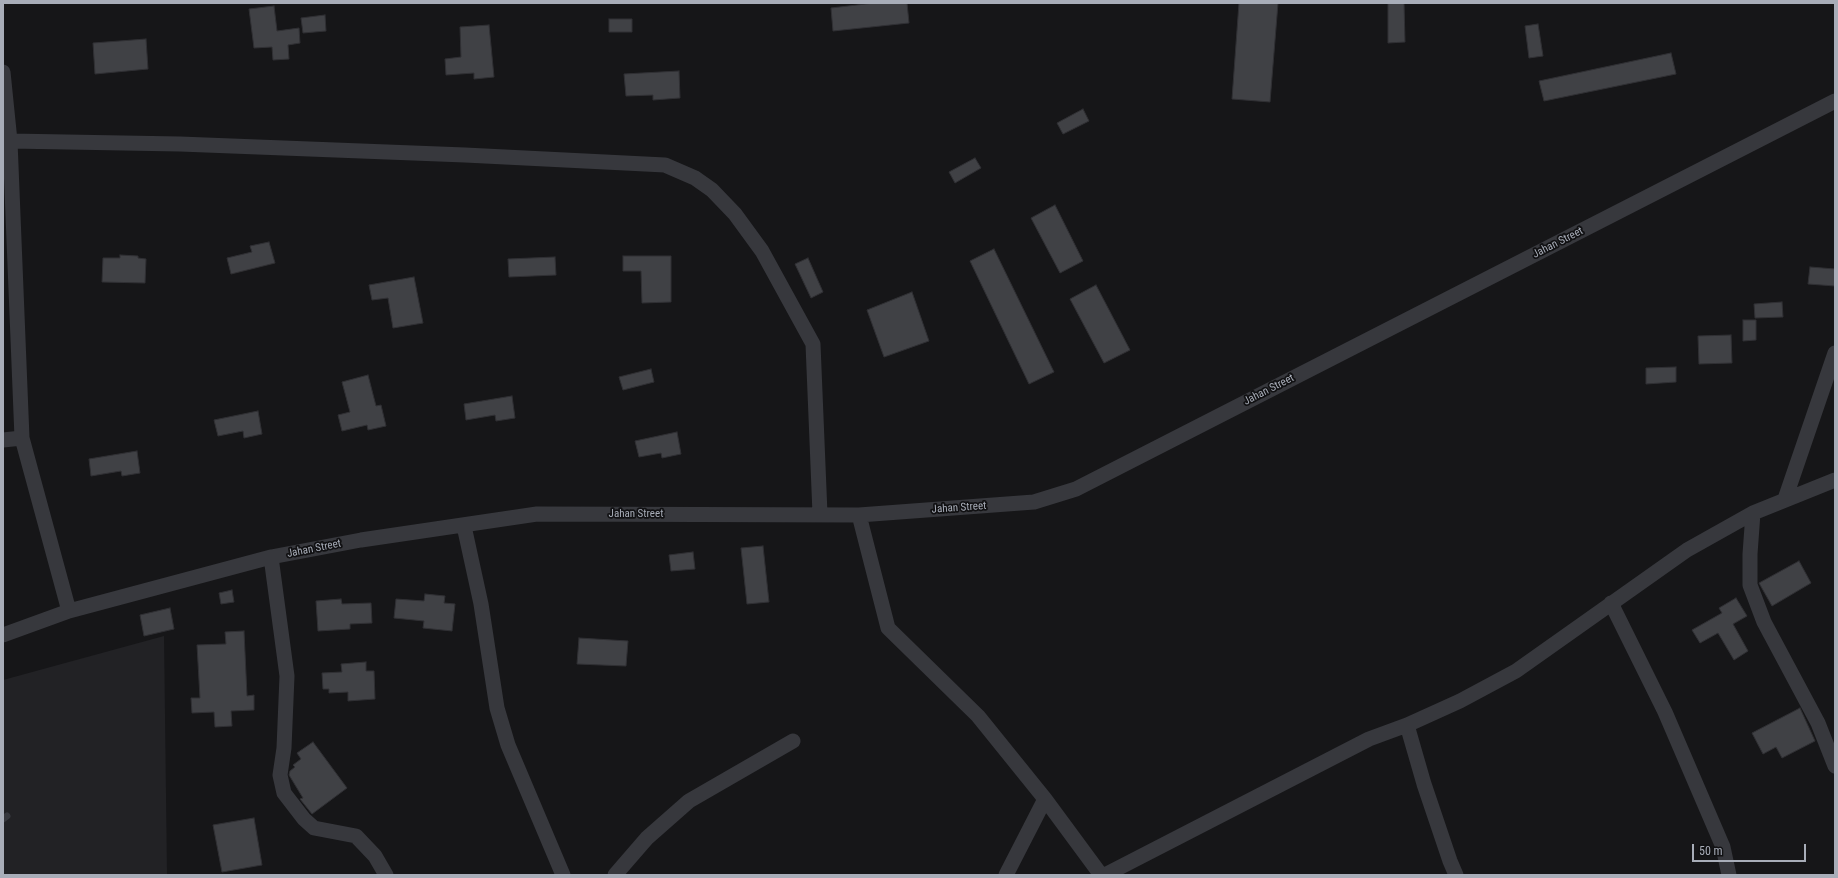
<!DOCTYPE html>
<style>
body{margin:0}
#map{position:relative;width:1838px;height:878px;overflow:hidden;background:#161618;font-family:"Roboto Condensed",sans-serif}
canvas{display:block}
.frame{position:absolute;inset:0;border:4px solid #a8adb8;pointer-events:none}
.scale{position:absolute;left:1692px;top:844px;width:114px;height:18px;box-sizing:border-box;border:2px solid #a8adb8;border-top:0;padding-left:5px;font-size:12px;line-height:14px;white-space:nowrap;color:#a8adb8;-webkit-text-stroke:3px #111113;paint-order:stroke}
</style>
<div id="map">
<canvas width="1838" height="878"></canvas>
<div class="frame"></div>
<div class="scale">50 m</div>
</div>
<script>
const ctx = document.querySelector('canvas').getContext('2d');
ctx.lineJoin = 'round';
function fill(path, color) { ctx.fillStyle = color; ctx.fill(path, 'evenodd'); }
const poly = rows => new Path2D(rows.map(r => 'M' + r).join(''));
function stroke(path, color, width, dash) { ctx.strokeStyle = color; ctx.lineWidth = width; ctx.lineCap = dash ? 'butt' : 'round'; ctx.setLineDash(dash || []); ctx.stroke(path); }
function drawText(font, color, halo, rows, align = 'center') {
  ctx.font = font + ' "Roboto Condensed",sans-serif'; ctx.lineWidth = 3.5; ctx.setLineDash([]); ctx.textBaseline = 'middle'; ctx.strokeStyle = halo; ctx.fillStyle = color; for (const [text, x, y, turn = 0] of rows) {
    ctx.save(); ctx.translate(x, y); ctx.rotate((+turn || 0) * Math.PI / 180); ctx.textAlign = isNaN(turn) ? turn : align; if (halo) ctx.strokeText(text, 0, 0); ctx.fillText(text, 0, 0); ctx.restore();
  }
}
const built = poly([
 [164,636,167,875,3,875,3,680]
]);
const building = poly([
 [874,3,907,3,909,23,833,31,831,8,874,3],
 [1239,3,1278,3,1270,102,1232,99,1239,3],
 [1388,3,1404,3,1405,42,1388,43,1388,3],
 [274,6,277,31,299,28,300,43,288,45,289,59,273,60,272,47,254,48,249,9,274,6],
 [325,15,326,31,303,33,301,18,325,15],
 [609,19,632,19,632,32,609,32,609,19],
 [1538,24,1543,56,1529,58,1525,26,1538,24],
 [489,25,494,77,474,79,474,73,446,75,445,59,461,57,460,27,489,25],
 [146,39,148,69,95,74,93,43,146,39],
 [1671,53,1676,74,1544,101,1539,81,1671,53],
 [679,71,680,98,653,100,653,95,626,96,624,74,679,71],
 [1083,109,1089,121,1063,134,1057,123,1083,109],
 [975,158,981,168,955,183,949,172,975,158],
 [1055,205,1083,261,1060,273,1031,218,1055,205],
 [269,242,275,263,231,274,227,258,252,252,250,246,269,242],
 [994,249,1054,372,1029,384,970,261,994,249],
 [120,255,138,256,138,258,146,259,145,283,102,282,103,258,120,258,120,255],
 [623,256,671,256,671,302,642,303,641,271,623,271,623,256],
 [555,257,556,275,509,277,508,259,555,257],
 [808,258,823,292,811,298,795,264,808,258],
 [1810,267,1835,269,1835,286,1808,284,1810,267],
 [414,277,423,323,393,328,388,298,372,300,369,285,414,277],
 [1096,285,1130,350,1104,363,1070,299,1096,285],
 [912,292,929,341,884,357,867,310,912,292],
 [1782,302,1783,317,1755,318,1754,304,1782,302],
 [1743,320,1756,320,1756,340,1743,341,1743,320],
 [1731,335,1732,363,1699,364,1698,336,1731,335],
 [1676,367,1676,382,1646,384,1646,368,1676,367],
 [651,369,654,382,623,390,619,377,651,369],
 [368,375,376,406,381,405,386,426,368,430,367,425,342,431,338,415,350,412,342,382,368,375],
 [512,396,515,418,496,421,495,415,466,420,464,404,512,396],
 [258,411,262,434,244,438,243,431,218,436,214,420,258,411],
 [677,432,681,454,662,458,661,453,639,457,635,441,677,432],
 [137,451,140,473,122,476,121,471,91,476,89,459,137,451],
 [763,546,769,602,747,604,741,548,763,546],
 [693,552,695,569,671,571,669,555,693,552],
 [1799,561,1811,583,1772,606,1759,583,1799,561],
 [232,590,234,602,221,604,219,593,232,590],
 [425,594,445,596,444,603,455,604,452,631,423,628,424,621,394,618,396,599,424,601,425,594],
 [1736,598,1747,616,1733,624,1748,651,1734,660,1718,633,1700,643,1692,630,1722,613,1719,608,1736,598],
 [341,599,342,604,371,603,372,623,350,624,350,629,318,631,316,601,341,599],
 [170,608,174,629,144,636,140,615,170,608],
 [244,631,247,696,254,695,254,710,231,711,232,726,215,727,214,712,192,713,191,698,200,698,197,645,226,644,225,632,244,631],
 [579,638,628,641,626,666,577,664,579,638],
 [366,662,366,671,374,671,375,699,348,701,348,692,329,693,329,689,323,689,322,673,342,672,341,664,366,662],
 [1800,708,1815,741,1782,758,1776,747,1763,754,1752,733,1800,708],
 [313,742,347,788,312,814,300,799,303,798,289,775,290,771,295,767,293,765,301,759,297,753,313,742],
 [254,818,262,865,222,872,213,825,254,818]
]);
const service = poly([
 [3,819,7,816]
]);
const minor = poly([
 [3,72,10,141,22,438,69,611],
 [3,139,10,141,180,144,465,155,665,165,695,178,712,190,735,214,762,251,813,344,820,514],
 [3,440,22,438],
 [1785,499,1835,353],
 [1753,513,1750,554,1750,585,1764,622,1818,723,1835,766],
 [859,515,888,628,978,716,1045,799,1101,875],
 [464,526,481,604,497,708,508,745,563,875],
 [271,557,287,676,284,748,280,775,284,793,304,819,314,828,356,836,375,856,386,875],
 [1611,603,1665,712,1723,847,1729,875],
 [3,635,69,611,271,557,361,540,537,514,859,515,1034,502,1076,489,1835,101],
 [1407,725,1424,784,1450,861,1456,875],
 [615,875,647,838,689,801,793,741],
 [1006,875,1045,799],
 [1105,875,1369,739,1407,725,1460,701,1516,671,1687,550,1753,513,1835,480]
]);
const streetNames = [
 ["Jahan Street",1558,243,-27],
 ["Jahan Street",1269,390,-27],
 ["Jahan Street",959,508,-4],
 ["Jahan Street",636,514],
 ["Jahan Street",314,549,-11]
];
fill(built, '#222225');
fill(building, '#404145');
stroke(building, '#303034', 1);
stroke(service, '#37383d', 7);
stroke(minor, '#37383d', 15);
drawText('11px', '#a8adb8', '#111113', streetNames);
</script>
